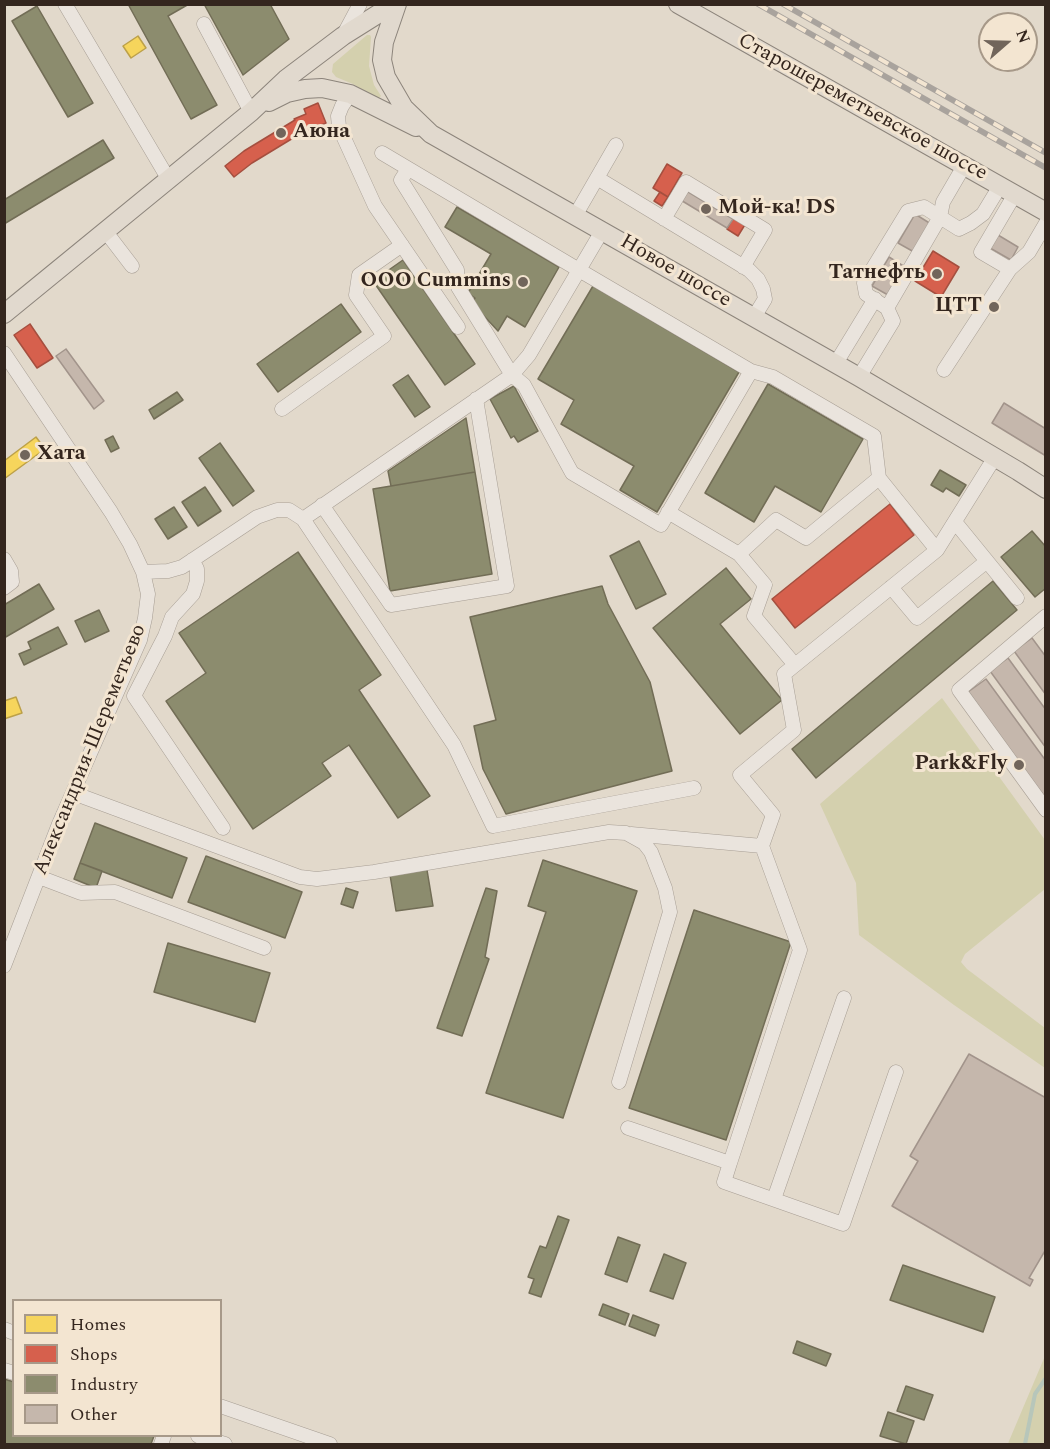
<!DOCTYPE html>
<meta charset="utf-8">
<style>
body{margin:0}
#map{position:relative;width:1050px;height:1449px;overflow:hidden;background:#e2d9cb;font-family:Spectral,serif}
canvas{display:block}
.frame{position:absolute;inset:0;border:6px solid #34261e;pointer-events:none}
.legend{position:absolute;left:12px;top:1299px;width:210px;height:138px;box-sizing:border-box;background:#f3e5d1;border:2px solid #a79989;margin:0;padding:8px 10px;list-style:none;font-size:18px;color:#34261e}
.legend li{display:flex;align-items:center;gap:12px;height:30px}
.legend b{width:30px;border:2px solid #a79989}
.north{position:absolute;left:978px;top:12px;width:60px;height:60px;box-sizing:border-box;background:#f3e5d1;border:2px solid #a79989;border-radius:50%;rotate:70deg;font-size:16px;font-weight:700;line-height:24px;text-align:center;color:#34261e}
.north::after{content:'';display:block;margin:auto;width:21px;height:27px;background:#71655b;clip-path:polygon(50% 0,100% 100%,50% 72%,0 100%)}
</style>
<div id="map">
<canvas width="1050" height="1449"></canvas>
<div class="frame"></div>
<ul class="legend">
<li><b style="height:16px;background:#f6d55c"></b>Homes</li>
<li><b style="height:16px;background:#d6604d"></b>Shops</li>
<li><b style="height:16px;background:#8c8c6e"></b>Industry</li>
<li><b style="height:16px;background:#c5b7ac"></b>Other</li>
</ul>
<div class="north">N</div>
</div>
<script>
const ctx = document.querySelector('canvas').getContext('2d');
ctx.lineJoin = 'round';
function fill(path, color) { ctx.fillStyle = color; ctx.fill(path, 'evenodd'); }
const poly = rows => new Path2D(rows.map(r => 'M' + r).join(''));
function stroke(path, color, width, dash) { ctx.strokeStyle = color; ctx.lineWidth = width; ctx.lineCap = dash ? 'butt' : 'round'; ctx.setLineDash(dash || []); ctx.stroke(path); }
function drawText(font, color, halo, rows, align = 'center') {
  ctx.font = font + ' Spectral,serif'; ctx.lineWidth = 6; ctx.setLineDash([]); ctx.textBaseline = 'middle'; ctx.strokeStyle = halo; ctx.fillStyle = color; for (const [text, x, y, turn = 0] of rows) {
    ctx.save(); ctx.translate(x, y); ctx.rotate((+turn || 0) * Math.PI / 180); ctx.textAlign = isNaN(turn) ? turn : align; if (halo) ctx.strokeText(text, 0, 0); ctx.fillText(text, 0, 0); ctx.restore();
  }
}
const green = poly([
 [367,35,370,35,371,37,369,66,374,85,381,96,378,99,353,84,336,77,332,72,333,64],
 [942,698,1045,840,1045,889,965,954,961,962,967,969,1045,1028,1045,1068,954,1005,859,935,856,883,820,804],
 [1045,1356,1045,1444,1008,1444,1009,1441]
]);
const homes = poly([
 [138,36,146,48,131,58,123,46,138,36],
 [36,437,45,449,4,479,4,461,36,437],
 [16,697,22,713,4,719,4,701,16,697]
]);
const shops = poly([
 [318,103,326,123,303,132,252,163,234,177,225,166,244,151,295,120,294,119,306,114,304,109,318,103],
 [667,164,682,173,668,197,653,188,667,164],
 [660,192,668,197,662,206,654,201,660,192],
 [734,216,746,223,738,236,727,229,734,216],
 [933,251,959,267,941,297,915,281,933,251],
 [30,324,53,358,37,368,14,335,30,324],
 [890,504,914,535,795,628,772,599,890,504]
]);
const industry = poly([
 [128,4,189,4,168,16,217,105,191,119,128,4],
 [204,4,270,4,289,39,243,75,204,4],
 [37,6,93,103,68,117,12,21,37,6],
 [103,140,114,158,4,224,4,200,103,140],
 [457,207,559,267,525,327,507,316,498,331,472,303,475,298,468,293,491,254,445,227,457,207],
 [403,260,475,364,445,385,373,281,403,260],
 [593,286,739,372,657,512,620,490,634,466,561,424,574,400,538,379,593,286],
 [341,304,361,332,278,392,257,364,341,304],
 [408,375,430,407,415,417,393,385,408,375],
 [768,384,863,439,821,512,775,486,754,522,705,493,768,384],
 [514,386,538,431,518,442,514,436,511,438,490,399,514,386],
 [177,392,183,400,154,419,149,410,177,392],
 [466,418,475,472,391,486,388,471,466,418],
 [113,436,119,448,111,452,105,440,113,436],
 [220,443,254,491,233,506,199,458,220,443],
 [940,470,966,485,959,496,946,488,943,492,931,485,940,470],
 [475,472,492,574,390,591,373,489,475,472],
 [205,487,221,511,198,526,182,502,205,487],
 [174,507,187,527,168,539,155,519,174,507],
 [1032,531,1046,547,1046,588,1035,597,1001,557,1032,531],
 [639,541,666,594,636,609,610,556,639,541],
 [298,552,381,675,359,690,430,796,398,818,349,745,322,763,331,776,253,829,166,701,206,673,179,633,298,552],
 [726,568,751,599,720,624,782,700,740,734,653,628,726,568],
 [993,581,1017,610,816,778,792,749,993,581],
 [39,584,54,609,4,638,4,605,39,584],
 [602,586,608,604,650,682,672,771,506,814,483,769,474,726,496,720,470,617,602,586],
 [99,610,109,631,85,642,75,621,99,610],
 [58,627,67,644,24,665,19,654,31,649,28,642,58,627],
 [95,823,187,858,172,898,80,863,95,823],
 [206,856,302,892,285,938,188,902,206,856],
 [543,860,637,891,563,1118,486,1093,546,912,528,906,543,860],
 [80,863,102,871,96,888,74,879,80,863],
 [427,870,433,906,396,911,390,875,427,870],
 [346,888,358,892,353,908,341,904,346,888],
 [486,888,497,891,485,957,489,959,462,1036,437,1028,486,888],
 [694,910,791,942,726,1140,629,1108,694,910],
 [168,943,270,973,255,1022,154,992,168,943],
 [558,1216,569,1220,541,1297,529,1293,534,1279,528,1277,540,1246,546,1248,558,1216],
 [618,1237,640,1245,627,1282,605,1274,618,1237],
 [664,1254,686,1263,673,1299,650,1291,664,1254],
 [903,1265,995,1297,983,1332,890,1300,903,1265],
 [603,1304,629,1314,625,1325,599,1315,603,1304],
 [633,1315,659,1325,655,1336,629,1326,633,1315],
 [797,1341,831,1354,826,1366,793,1353,797,1341],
 [4,1379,14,1382,14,1436,154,1436,151,1444,4,1444,4,1379],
 [906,1386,933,1395,924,1420,897,1411,906,1386],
 [888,1412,914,1421,906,1444,880,1436,888,1412]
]);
const stream = poly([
 [1025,1444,1035,1394,1046,1378]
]);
const building = poly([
 [685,190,733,219,727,228,679,199,685,190],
 [915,214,931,224,914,252,898,243,915,214],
 [998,235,1018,247,1011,260,990,248,998,235],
 [889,257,905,267,888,295,872,286,889,257],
 [66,349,104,401,94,409,56,356,66,349],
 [1004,403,1046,429,1046,456,992,423,1004,403],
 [1032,638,1046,657,1046,695,1014,651,1032,638],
 [1008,658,1046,710,1046,748,990,671,1008,658],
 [986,679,1046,761,1046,799,968,692,986,679],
 [969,1054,1046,1098,1046,1249,1029,1278,1033,1280,1030,1286,892,1206,918,1161,910,1156,969,1054]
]);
const minor = poly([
 [65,4,169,180],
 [204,24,251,112],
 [344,34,360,4],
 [350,94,342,106,338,116,339,127,375,206,458,327],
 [408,169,401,180,457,270,458,287,512,375,524,385,572,473,661,525,751,371,579,270,602,231],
 [597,178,749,270,758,279,763,289,765,299,754,317],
 [575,216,616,145],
 [664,219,686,182,765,230,743,267],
 [106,232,132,266],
 [1010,269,981,252,1015,194],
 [887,308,940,217,943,202,964,166],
 [4,353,111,512,130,544,143,572,148,594,145,618,140,640,59,824,4,966],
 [836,363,875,299],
 [944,370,1010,269,1029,252,1046,223],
 [751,371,773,377,874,436,879,478],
 [859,377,893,321,887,308,866,294,864,283,908,211,924,207,959,229,971,223,983,214,1000,186],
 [282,409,384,336,356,295,359,275,402,245],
 [322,505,391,605,507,586,476,399],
 [668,512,739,554,776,520,806,538,879,478,937,550,784,674,794,730,740,775,773,815,762,846],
 [303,519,512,375,529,355,579,270,382,153],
 [955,522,1017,598],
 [937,550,995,457],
 [739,554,765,585,754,616,795,665],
 [4,559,11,571,12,582,4,588],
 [192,560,197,569,197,581,193,594,172,617,165,636,134,696,223,828],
 [143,572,168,571,182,567,257,517,277,510,289,510,303,519,454,745,493,826,694,788],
 [891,587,917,618,987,561],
 [1046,616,959,690,1046,810],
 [73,793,300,877,317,879,374,872,609,832,626,833,644,843,651,852,665,888,670,912,619,1082],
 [39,877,81,893,115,892,264,948],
 [628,1128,730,1163,800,950,762,846,631,834],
 [730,1163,724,1182,843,1224,896,1072],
 [774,1199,844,998],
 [4,1329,14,1333],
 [4,1370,14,1373],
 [220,1406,330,1444],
 [198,1436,225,1444],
 [161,1444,164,1436]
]);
const major = poly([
 [397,4,384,42,382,60,386,77,404,108,431,134,859,377,1018,471,1046,489],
 [678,4,1046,212],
 [269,102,287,93,305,89,322,88,350,94,416,127],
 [4,314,251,112,286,79,343,36,394,4]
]);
const rail = poly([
 [758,4,1046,168],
 [783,4,1046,153]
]);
const markers = [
 [281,133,6,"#71655b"],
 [706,209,6,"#71655b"],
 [937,274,6,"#71655b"],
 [523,282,6,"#71655b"],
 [994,307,6,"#71655b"],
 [25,455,6,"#71655b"],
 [1019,765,6,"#71655b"]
];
const streetNames = [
 ["Старошереметьевское шоссе",862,108,29],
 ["Новое шоссе",675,272,30],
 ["Александрия-Шереметьево",91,750,-68]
];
const poiNames = [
 ["Аюна",293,133,"left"],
 ["Мой-ка! DS",718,209,"left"],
 ["Татнефть",925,274],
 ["OOO Cummins",511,282],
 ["ЦТТ",982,307],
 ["Хата",37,455,"left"],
 ["Park&Fly",1007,765]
];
fill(green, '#d4d0ae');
fill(homes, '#f6d55c');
stroke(homes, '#bca049', 1.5);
fill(shops, '#d6604d');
stroke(shops, '#a54f3f', 1.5);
fill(industry, '#8c8c6e');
stroke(industry, '#726d56', 1.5);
stroke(stream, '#b7c6ba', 4);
fill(building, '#c5b7ac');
stroke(building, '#a2948b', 1.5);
stroke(minor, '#a79e94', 15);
stroke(major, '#8c847b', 20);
stroke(minor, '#eae4dd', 14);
stroke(major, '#e1d9ce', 18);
stroke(rail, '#a9a39d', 6);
stroke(rail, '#f3e5d1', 4, [11]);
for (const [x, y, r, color] of markers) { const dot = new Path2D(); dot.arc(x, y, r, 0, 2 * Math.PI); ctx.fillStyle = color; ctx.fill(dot); stroke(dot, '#f3e5d1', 2); }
drawText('21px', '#34261e', '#f3e5d1', streetNames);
drawText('bold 21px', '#34261e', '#f3e5d1', poiNames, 'right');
</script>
